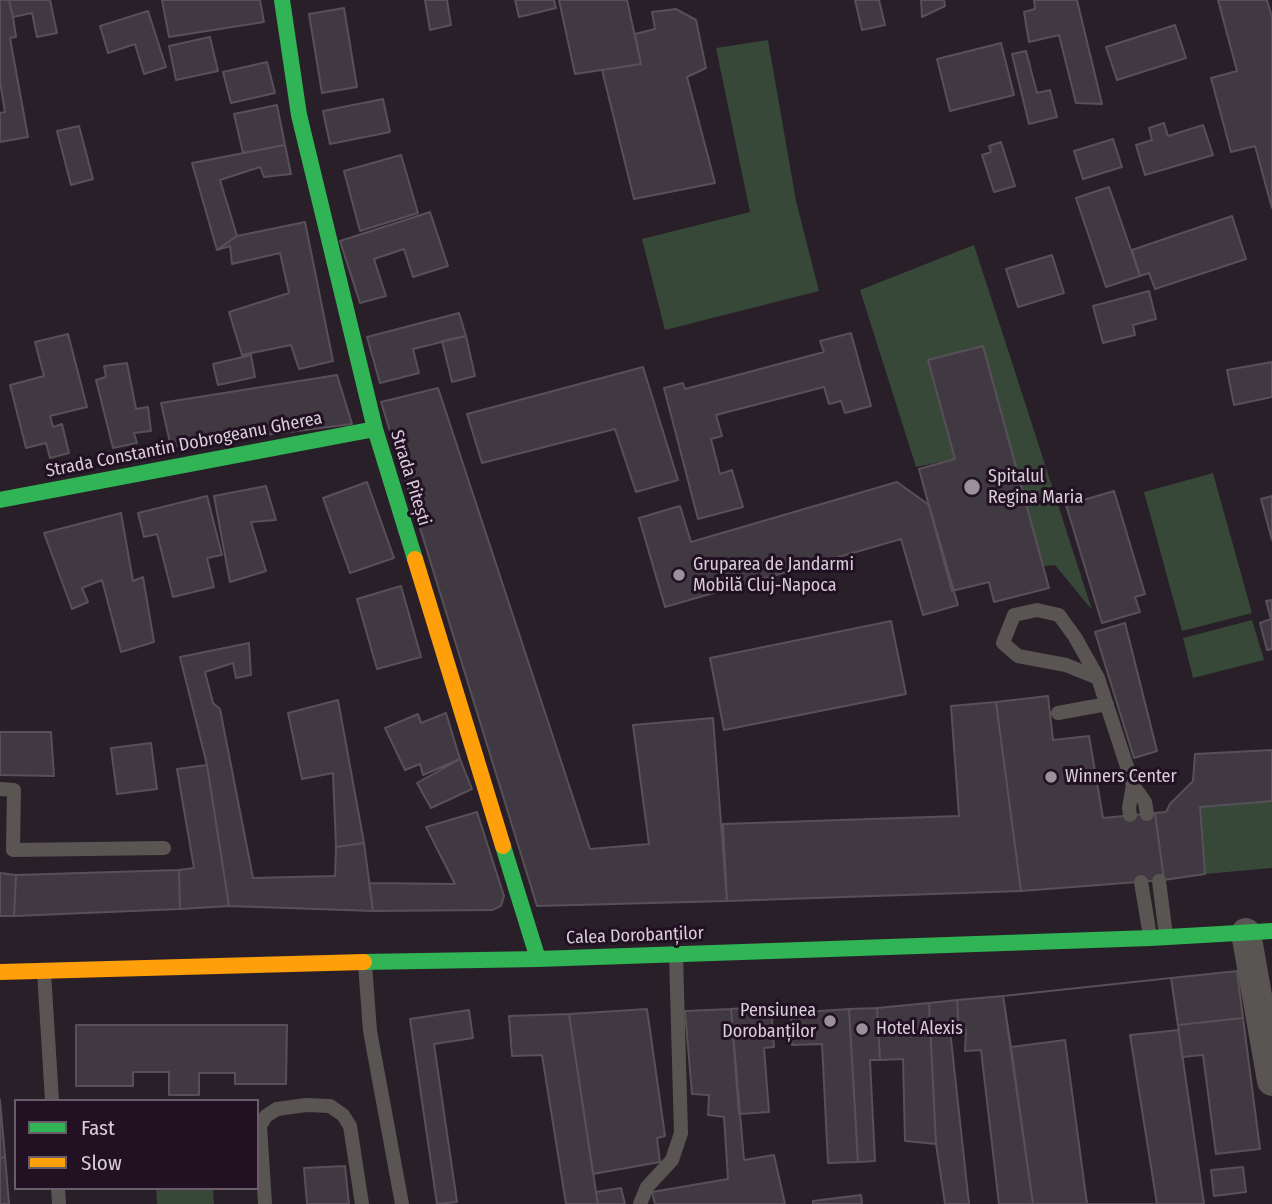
<!DOCTYPE html>
<meta charset="utf-8">
<style>
body{margin:0}
#map{position:relative;width:1272px;height:1204px;overflow:hidden;background:#281f28;font-family:"Fira Sans Condensed",sans-serif}
canvas{display:block}
.legend{position:absolute;left:14px;top:1099px;width:245px;height:91px;box-sizing:border-box;background:#211123;border:2px solid #6b5c6c;margin:0;padding:9px 12px;list-style:none;font-size:21px;color:#d9cdd9}
.legend li{display:flex;align-items:center;gap:14px;height:35px}
.legend b{width:35px;border:2px solid #6b5c6c}
</style>
<div id="map">
<canvas width="1272" height="1204"></canvas>
<ul class="legend">
<li><b style="height:9px;background:#30b455"></b>Fast</li>
<li><b style="height:9px;background:#ff9f0a"></b>Slow</li>
</ul>
</div>
<script>
const ctx = document.querySelector('canvas').getContext('2d');
ctx.lineJoin = 'round';
function fill(path, color) { ctx.fillStyle = color; ctx.fill(path, 'evenodd'); }
const poly = rows => new Path2D(rows.map(r => 'M' + r).join(''));
function stroke(path, color, width, dash) { ctx.strokeStyle = color; ctx.lineWidth = width; ctx.lineCap = dash ? 'butt' : 'round'; ctx.setLineDash(dash || []); ctx.stroke(path); }
function drawText(font, color, halo, rows, align = 'center') {
  ctx.font = font + ' "Fira Sans Condensed",sans-serif'; ctx.lineWidth = 6; ctx.setLineDash([]); ctx.textBaseline = 'middle'; ctx.strokeStyle = halo; ctx.fillStyle = color; for (const [text, x, y, turn = 0] of rows) {
    ctx.save(); ctx.translate(x, y); ctx.rotate((+turn || 0) * Math.PI / 180); ctx.textAlign = isNaN(turn) ? turn : align; if (halo) ctx.strokeText(text, 0, 0); ctx.fillText(text, 0, 0); ctx.restore();
  }
}
const green = poly([
 [768,40,796,201,819,291,665,330,642,239,750,212,716,48],
 [974,245,1092,610,1055,565,1043,566,983,346,928,360,955,459,916,467,860,290],
 [1213,473,1252,613,1182,631,1144,492],
 [1252,620,1264,660,1193,678,1183,638],
 [1272,801,1272,868,1205,874,1200,807],
 [156,1188,213,1188,214,1204,157,1204]
]);
const building = poly([
 [0,0,9,0,13,17,16,37,10,38,28,137,0,142,0,113,5,112,0,82,0,0],
 [9,0,50,0,57,33,37,37,32,13,13,17,9,0],
 [162,0,260,0,264,22,169,37,162,0],
 [425,0,447,0,451,25,430,30,425,0],
 [515,0,554,0,556,8,519,17,515,0],
 [559,0,627,0,641,64,575,74,559,0],
 [855,0,879,0,885,25,862,30,855,0],
 [921,0,944,0,945,6,922,17,921,0],
 [1034,0,1077,0,1102,104,1076,103,1059,35,1029,42,1024,12,1035,9,1034,0],
 [1218,0,1267,0,1272,17,1272,208,1255,146,1231,152,1211,78,1237,71,1218,0],
 [344,8,357,87,322,93,309,14,344,8],
 [676,9,696,20,706,68,687,77,715,183,634,199,602,70,641,64,635,34,655,29,652,12,676,9],
 [148,11,166,67,144,74,135,44,108,53,100,26,148,11],
 [1175,25,1186,58,1117,80,1106,47,1175,25],
 [210,37,218,71,176,80,169,46,210,37],
 [1001,43,1014,95,950,111,937,59,1001,43],
 [1026,51,1037,93,1050,90,1057,117,1029,124,1012,54,1026,51],
 [267,62,275,93,231,103,223,72,267,62],
 [383,99,390,132,330,144,323,111,383,99],
 [277,105,285,145,243,153,234,114,277,105],
 [1164,123,1168,136,1203,125,1213,155,1145,175,1136,145,1152,140,1149,128,1164,123],
 [79,126,93,179,71,185,57,131,79,126],
 [1113,139,1122,167,1083,179,1074,151,1113,139],
 [1001,142,1015,186,994,192,982,155,991,152,989,146,1001,142],
 [285,145,291,174,264,177,260,167,220,180,237,236,217,250,192,163,285,145],
 [401,155,418,213,360,231,344,171,401,155],
 [1109,187,1140,276,1106,287,1076,198,1109,187],
 [430,212,448,266,413,277,404,249,374,259,386,296,360,303,340,241,430,212],
 [1232,216,1246,259,1155,289,1149,273,1140,276,1132,250,1232,216],
 [305,222,333,361,299,369,291,345,242,355,229,312,289,293,280,253,232,264,230,246,217,250,237,236,305,222],
 [1052,255,1064,293,1018,307,1006,269,1052,255],
 [1149,291,1156,319,1133,325,1135,335,1103,343,1093,306,1149,291],
 [459,313,466,336,413,349,419,373,380,383,367,337,459,313],
 [851,333,871,406,845,413,841,401,829,404,824,387,716,415,722,436,711,439,720,474,732,470,743,507,698,519,664,388,683,383,685,389,824,352,820,341,851,333],
 [68,334,87,407,50,416,53,427,62,424,69,453,50,458,46,443,26,448,10,385,44,376,35,342,68,334],
 [466,336,475,376,452,382,442,341,466,336],
 [983,346,1049,588,994,602,989,582,952,591,919,469,955,459,928,360,983,346],
 [251,355,255,377,218,385,213,364,251,355],
 [1272,362,1272,397,1234,405,1227,370,1272,362],
 [127,363,136,409,148,407,151,431,134,433,137,443,113,448,96,380,106,377,104,366,127,363],
 [643,367,678,480,636,492,615,429,482,463,467,414,643,367],
 [337,375,352,424,171,447,161,403,337,375],
 [438,388,590,849,649,844,633,725,713,718,727,901,537,906,381,402,438,388],
 [367,482,394,558,350,573,323,498,367,482],
 [897,482,929,505,958,605,923,615,901,539,665,607,639,518,680,506,691,542,897,482],
 [266,486,276,520,251,522,266,571,230,582,214,496,266,486],
 [1114,491,1145,594,1135,597,1140,612,1102,623,1066,505,1114,491],
 [207,496,222,555,207,558,214,587,173,597,157,534,144,537,138,513,207,496],
 [1272,496,1272,540,1261,499,1272,496],
 [121,513,133,581,143,577,154,642,121,652,102,580,82,588,88,602,72,609,44,533,121,513],
 [401,586,421,657,377,669,357,599,401,586],
 [1272,600,1272,649,1267,650,1260,623,1271,619,1266,601,1272,600],
 [891,621,906,694,724,730,710,658,891,621],
 [1125,623,1157,751,1134,758,1095,632,1125,623],
 [249,643,251,675,236,678,233,663,205,672,213,703,220,709,253,878,335,876,336,847,364,843,373,911,229,906,207,765,180,657,249,643],
 [1048,696,1053,740,1089,736,1103,818,1155,813,1164,880,1021,891,996,702,1048,696],
 [338,700,364,843,336,847,333,773,302,779,288,713,338,700],
 [996,702,1021,891,727,901,723,824,959,816,951,706,996,702],
 [446,713,460,759,423,775,420,764,405,770,385,728,418,714,421,723,446,713],
 [0,732,51,732,54,776,0,775,0,732],
 [151,743,157,789,117,794,111,748,151,743],
 [1272,750,1272,801,1200,807,1205,874,1164,880,1155,813,1166,812,1170,804,1193,781,1195,754,1272,750],
 [460,759,472,789,431,808,417,783,460,759],
 [207,765,229,906,180,909,179,870,194,868,177,769,207,765],
 [477,812,504,896,501,906,492,910,373,911,369,883,455,884,426,827,477,812],
 [179,870,180,909,14,916,16,875,179,870],
 [0,873,16,875,14,916,0,916,0,873],
 [1237,971,1243,1018,1178,1025,1171,978,1237,971],
 [1171,978,1204,1204,1033,1204,1003,996,1171,978],
 [1171,978,1179,1030,1130,1035,1157,1204,1087,1204,1065,1040,1011,1047,1003,996,1171,978],
 [1003,996,1011,1047,1033,1204,999,1204,981,1050,965,1051,966,1030,959,1031,957,1000,1003,996],
 [957,1000,959,1031,950,1030,969,1204,945,1204,936,1144,929,1003,957,1000],
 [929,1003,936,1144,905,1141,903,1059,880,1060,877,1008,929,1003],
 [771,1006,774,1047,764,1048,769,1112,739,1114,731,1009,771,1006],
 [877,1008,880,1060,870,1060,875,1161,858,1162,849,1009,877,1008],
 [647,1009,665,1136,657,1138,660,1162,593,1174,569,1014,647,1009],
 [731,1009,744,1160,774,1155,785,1204,655,1204,652,1192,728,1179,724,1117,708,1115,709,1095,692,1094,685,1011,731,1009],
 [849,1009,858,1162,828,1163,822,1044,792,1045,791,1013,849,1009],
 [469,1010,473,1038,434,1044,457,1202,437,1204,410,1019,469,1010],
 [569,1014,596,1192,598,1204,566,1204,542,1055,512,1056,509,1016,569,1014],
 [1243,1018,1260,1149,1216,1154,1203,1055,1182,1057,1178,1025,1243,1018],
 [76,1025,287,1025,286,1084,235,1084,235,1073,199,1073,199,1095,169,1095,169,1072,133,1072,133,1086,76,1086,76,1025],
 [0,1100,5,1157,0,1158,0,1100],
 [5,1157,9,1204,0,1204,0,1158,5,1157],
 [345,1166,349,1204,307,1204,304,1168,345,1166],
 [1243,1167,1246,1192,1214,1196,1211,1170,1243,1167],
 [621,1188,625,1204,598,1204,596,1192,621,1188],
 [861,1195,862,1204,813,1204,813,1201,861,1195]
]);
const lane = poly([
 [1098,678,1066,665,1018,656,1003,643,1014,615,1037,610,1059,615,1075,637,1098,678,1133,785,1145,802,1147,814],
 [1058,713,1107,704],
 [0,789,14,790,13,850,164,848],
 [1130,815,1129,808,1133,785],
 [1159,881,1166,936],
 [1141,882,1150,936],
 [365,964,370,1031,402,1204],
 [44,972,52,1101],
 [58,1188,59,1204],
 [265,1204,260,1126,266,1116,277,1109,306,1105,330,1106,343,1115,350,1126,362,1204],
 [640,1204,647,1187,672,1160,681,1133,676,955]
]);
const street = poly([
 [1246,933,1272,1081]
]);
const fast = poly([
 [282,0,299,115,375,429,415,559],
 [0,500,375,429],
 [503,846,538,959],
 [364,962,538,959,1151,938,1272,931]
]);
const slow = poly([
 [415,559,503,846],
 [0,972,364,962]
]);
const markers = [
 [972,487,9,"#9b909b"],
 [679,575,7,"#9b909b"],
 [1051,777,7,"#9b909b"],
 [830,1021,7,"#9b909b"],
 [862,1029,7,"#9b909b"]
];
const streetNames = [
 ["Strada Constantin Dobrogeanu Gherea",184,445,-11],
 ["Strada Pitești",410,478,73],
 ["Calea Dorobanților",635,936,-2]
];
const poiNames = [
 ["Spitalul",988,477],
 ["Regina Maria",988,498],
 ["Gruparea de Jandarmi",693,565],
 ["Mobilă Cluj-Napoca",693,586],
 ["Winners Center",1065,777],
 ["Pensiunea",816,1011,"right"],
 ["Dorobanților",816,1032,"right"],
 ["Hotel Alexis",876,1029]
];
fill(green, '#374839');
fill(building, '#403941');
stroke(building, '#585058', 2);
stroke(lane, '#595552', 14);
stroke(street, '#595552', 30);
stroke(fast, '#30b455', 16);
stroke(slow, '#ff9f0a', 16);
for (const [x, y, r, color] of markers) { const dot = new Path2D(); dot.arc(x, y, r, 0, 2 * Math.PI); ctx.fillStyle = color; ctx.fill(dot); stroke(dot, '#211123', 2.5); }
drawText('18px', '#d9cdd9', '#211123', streetNames);
drawText('18px', '#d9cdd9', '#211123', poiNames, 'left');
</script>
